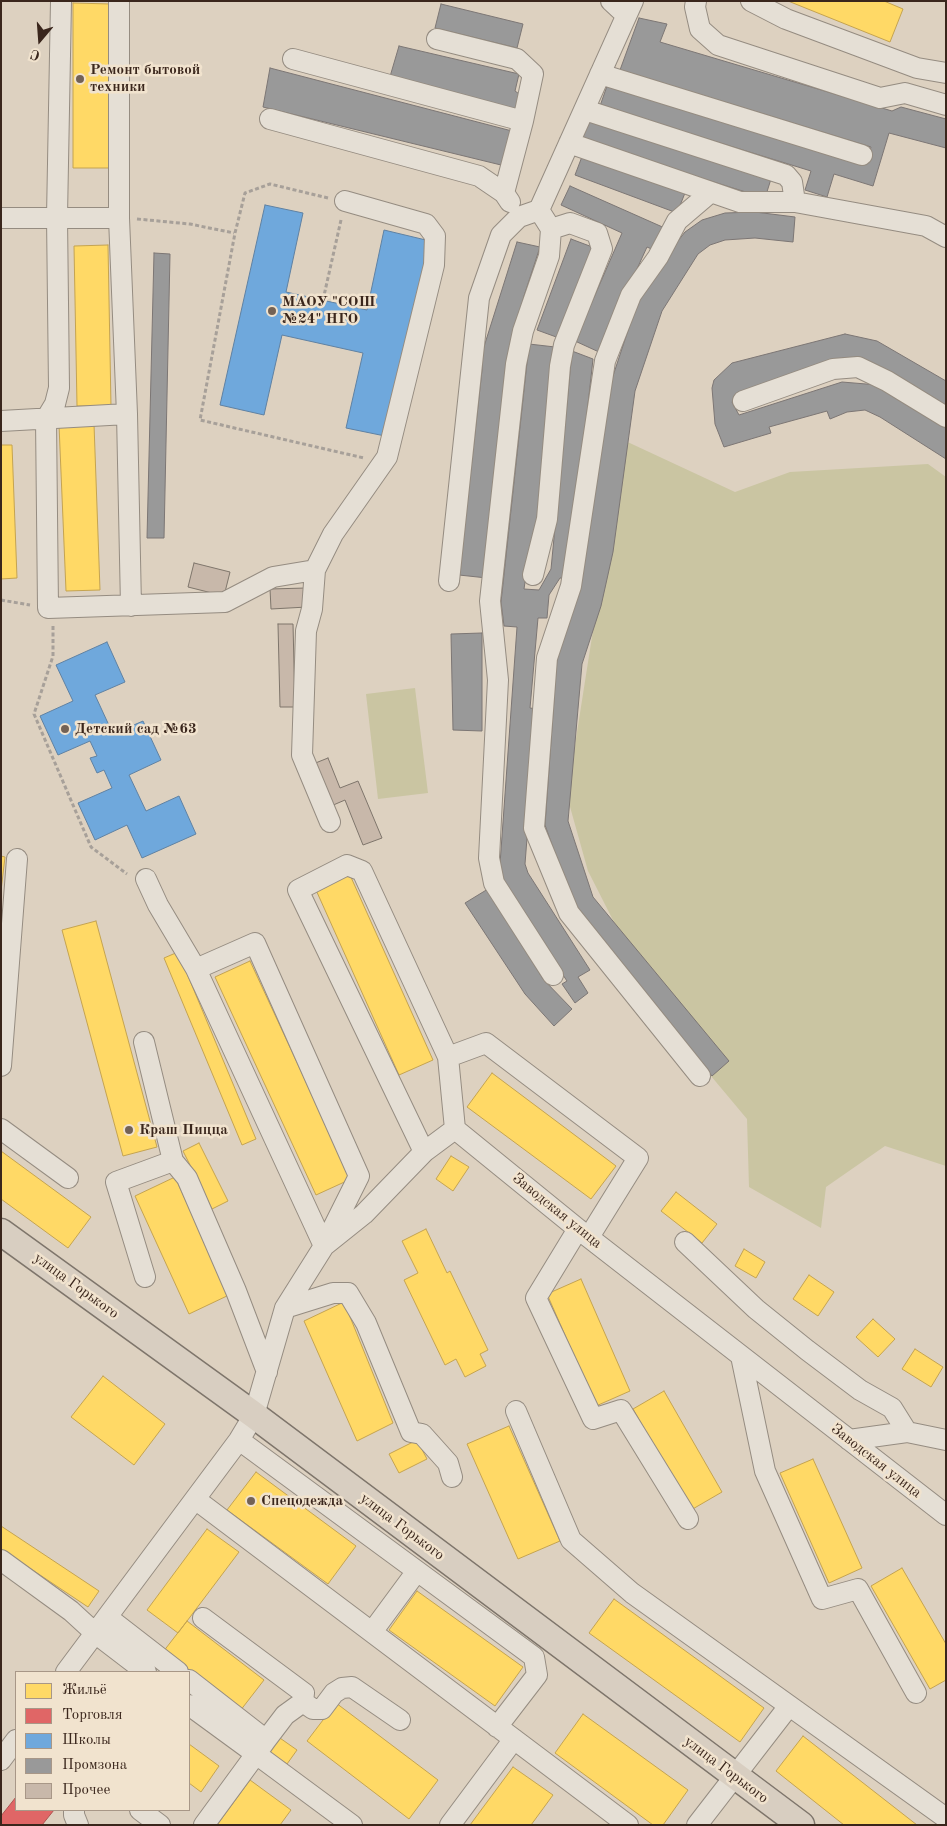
<!DOCTYPE html>
<meta charset="utf-8">
<style>
body{margin:0}
#map{position:relative;width:947px;height:1826px;overflow:hidden;background:#ddd1c0;font-family:"Old Standard TT",serif}
canvas{display:block}
.frame{position:absolute;inset:0;border:2px solid #3a261c;pointer-events:none}
.legend{position:absolute;left:15px;top:1671px;width:175px;height:140px;box-sizing:border-box;background:#f1e3ce;border:1px solid #a89787;margin:0;padding:6px 9px;list-style:none;font-size:15px;color:#3a261c}
.legend li{display:flex;align-items:center;gap:10px;height:25px}
.legend b{width:25px;border:1px solid #a89787}
.north{position:absolute;left:15px;top:15px;width:50px;height:50px;-webkit-text-stroke:4px #f1e3ce;paint-order:stroke;rotate:198deg;font-size:14px;font-weight:700;line-height:20px;text-align:center;color:#3a261c}
.north::after{content:'';display:block;margin:auto;width:18px;height:22px;background:#3a261c;clip-path:polygon(50% 0,100% 100%,50% 72%,0 100%)}
</style>
<div id="map">
<canvas width="947" height="1826"></canvas>
<div class="frame"></div>
<ul class="legend">
<li><b style="height:14px;background:#ffd966"></b>Жильё</li>
<li><b style="height:14px;background:#e06666"></b>Торговля</li>
<li><b style="height:14px;background:#6fa8dc"></b>Школы</li>
<li><b style="height:14px;background:#999"></b>Промзона</li>
<li><b style="height:14px;background:#c8b8aa"></b>Прочее</li>
</ul>
<div class="north">С</div>
</div>
<script>
const ctx = document.querySelector('canvas').getContext('2d');
ctx.lineJoin = 'round';
function fill(path, color) { ctx.fillStyle = color; ctx.fill(path, 'evenodd'); }
const poly = rows => new Path2D(rows.map(r => 'M' + r).join(''));
function stroke(path, color, width, dash) { ctx.strokeStyle = color; ctx.lineWidth = width; ctx.lineCap = dash ? 'butt' : 'round'; ctx.setLineDash(dash || []); ctx.stroke(path); }
function drawText(font, color, halo, rows, align = 'center') {
  ctx.font = font + ' "Old Standard TT",serif'; ctx.lineWidth = 5; ctx.setLineDash([]); ctx.textBaseline = 'middle'; ctx.strokeStyle = halo; ctx.fillStyle = color; for (const [text, x, y, turn = 0] of rows) {
    ctx.save(); ctx.translate(x, y); ctx.rotate((+turn || 0) * Math.PI / 180); ctx.textAlign = isNaN(turn) ? turn : align; if (halo) ctx.strokeText(text, 0, 0); ctx.fillText(text, 0, 0); ctx.restore();
  }
}
const green = poly([
 [619,438,735,492,790,472,928,464,946,477,946,1166,885,1146,826,1187,821,1228,749,1187,747,1119,680,1039,619,932,588,871,567,796,602,573],
 [415,688,428,793,378,799,366,694]
]);
const homes = poly([
 [788,1,884,1,903,9,890,42,788,1],
 [73,3,111,4,111,168,73,168,73,3],
 [108,245,111,406,77,406,74,246,108,245],
 [94,424,100,590,66,591,59,425,94,424],
 [1,445,12,445,17,578,1,579,1,445],
 [1,856,5,857,1,891,1,856],
 [350,875,433,1060,399,1075,316,890,350,875],
 [96,921,157,1147,123,1156,62,930,96,921],
 [178,952,256,1139,242,1145,164,958,178,952],
 [250,961,351,1179,316,1195,215,977,250,961],
 [492,1073,616,1166,591,1199,467,1107,492,1073],
 [199,1143,228,1201,212,1209,183,1151,199,1143],
 [1,1151,91,1217,68,1248,1,1199,1,1151],
 [451,1156,469,1167,453,1191,436,1179,451,1156],
 [175,1177,229,1295,189,1314,135,1196,175,1177],
 [676,1192,717,1224,702,1243,661,1211,676,1192],
 [426,1229,447,1273,450,1271,488,1350,480,1354,486,1366,465,1377,456,1359,445,1365,404,1280,418,1273,402,1241,426,1229],
 [744,1249,765,1262,756,1278,735,1266,744,1249],
 [809,1275,834,1292,818,1316,793,1299,809,1275],
 [581,1279,630,1391,596,1406,547,1294,581,1279],
 [344,1302,393,1423,357,1441,304,1321,344,1302],
 [873,1319,895,1339,878,1357,856,1337,873,1319],
 [915,1349,943,1367,931,1387,902,1369,915,1349],
 [103,1376,165,1424,134,1465,71,1417,103,1376],
 [664,1391,722,1492,691,1510,633,1409,664,1391],
 [509,1426,560,1541,518,1559,467,1444,509,1426],
 [417,1440,427,1459,399,1473,389,1454,417,1440],
 [813,1459,862,1568,829,1583,780,1473,813,1459],
 [256,1472,356,1546,328,1584,227,1510,256,1472],
 [1,1526,99,1591,88,1607,1,1549,1,1526],
 [207,1529,239,1552,178,1633,147,1610,207,1529],
 [902,1568,946,1644,946,1680,930,1689,871,1586,902,1568],
 [417,1591,523,1667,495,1706,389,1630,417,1591],
 [614,1599,764,1708,740,1742,589,1633,614,1599],
 [187,1621,264,1680,240,1711,163,1652,187,1621],
 [336,1703,438,1780,409,1819,307,1741,336,1703],
 [583,1714,688,1790,663,1825,653,1825,555,1753,583,1714],
 [277,1736,297,1750,287,1764,267,1751,277,1736],
 [803,1736,917,1825,844,1825,776,1771,803,1736],
 [189,1744,219,1766,201,1792,189,1783,189,1744],
 [513,1767,553,1795,531,1825,470,1825,513,1767],
 [250,1780,291,1810,280,1825,217,1825,250,1780]
]);
const shops = poly([
 [16,1797,16,1810,54,1810,42,1825,1,1825,1,1816,16,1797]
]);
const schools = poly([
 [265,205,303,213,286,292,367,310,384,230,430,241,385,436,346,428,363,353,282,335,264,415,220,405,265,205],
 [107,642,125,682,95,695,113,734,143,721,161,760,129,775,146,811,179,796,196,834,142,858,127,825,95,840,78,803,112,788,104,770,97,773,90,758,97,756,90,741,58,755,40,716,73,701,56,665,107,642]
]);
const industry = poly([
 [441,4,523,24,517,48,435,28,441,4],
 [639,18,667,24,660,42,892,111,901,107,946,119,946,148,889,133,873,186,834,174,827,197,805,190,811,171,600,106,607,86,866,163,871,147,620,70,639,18],
 [399,46,519,74,515,91,522,96,516,110,389,80,399,46],
 [270,68,512,131,501,165,263,107,270,68],
 [588,120,771,179,765,198,582,141,588,120],
 [583,154,685,193,677,213,575,175,583,154],
 [570,186,667,229,656,251,647,247,599,352,575,341,622,233,561,205,570,186],
 [755,212,795,217,793,242,755,238,725,240,710,245,698,254,662,311,635,391,613,552,601,606,582,664,568,821,593,897,729,1061,712,1076,574,907,545,825,557,656,611,382,638,300,670,251,685,232,702,220,725,213,755,212],
 [571,239,595,248,559,338,537,330,571,239],
 [517,242,540,247,524,296,508,367,487,578,459,575,482,370,482,353,517,242],
 [154,253,170,254,164,538,147,538,154,253],
 [845,334,877,341,946,381,946,408,866,360,843,358,739,393,732,402,739,415,842,382,878,385,946,426,946,459,880,417,865,410,847,412,830,419,827,411,769,427,771,433,724,447,715,424,712,388,714,380,732,363,845,334],
 [529,344,555,347,540,518,530,548,524,589,539,590,551,569,572,351,593,359,569,578,560,578,549,595,547,618,538,618,530,708,537,709,525,864,528,873,590,970,578,977,588,993,575,1003,562,984,567,981,503,885,500,864,517,627,504,626,501,602,529,344],
 [482,633,482,731,453,730,451,634,482,633],
 [488,889,543,979,572,1009,554,1026,525,994,465,903,488,889]
]);
const building = poly([
 [194,563,230,572,224,596,188,587,194,563],
 [306,588,307,607,271,609,270,589,306,588],
 [278,624,293,624,295,707,280,707,278,624],
 [328,758,340,788,358,781,382,838,363,845,345,800,331,806,313,764,328,758]
]);
const path = poly([
 [328,198,270,184,245,193,235,233,200,420,364,458],
 [137,219,190,224,234,233],
 [323,300,341,220],
 [1,600,30,605],
 [53,626,53,656,34,714,91,847,127,874]
]);
const minor = poly([
 [61,1,57,217,59,388,55,404,46,419,48,608,225,602,273,577,315,570],
 [119,1,119,218,127,414,131,606],
 [611,1,626,15],
 [696,1,695,7,700,29,718,45,880,98,905,93,946,105],
 [751,1,786,19,917,68,946,73],
 [437,39,517,59,533,74,523,121],
 [293,59,523,121,504,193],
 [600,74,862,155],
 [585,110,786,175,792,182,795,202],
 [270,119,479,176,504,193,510,202],
 [569,143,740,202,795,202,926,226,946,237],
 [539,210,633,1],
 [1,218,119,218],
 [743,401,833,369,858,367,887,381,946,417],
 [1,421,127,414],
 [533,575,547,519,560,366,564,345,602,249,597,233,570,223,551,229],
 [449,581,479,298,501,235,519,217,539,210,551,229,549,256,523,331,516,364,490,601,498,680,489,858,494,883,553,975],
 [330,822,302,755,306,631,312,609,315,570,333,534,387,457,434,265,435,236,426,224,345,201],
 [146,879,158,905,196,969,324,1246],
 [196,969,255,943,359,1176,327,1240],
 [144,1042,173,1161,187,1178,236,1291,267,1372],
 [448,1057,486,1043,638,1158,589,1237],
 [1,1066,17,859],
 [700,1076,569,913,534,828,547,658,571,586,605,361,631,295,658,257,677,221,711,192],
 [1,1129,68,1178],
 [424,1152,298,890,347,865,362,871,448,1057,455,1129],
 [578,1229,536,1298,593,1419,621,1410,688,1519],
 [685,1242,756,1309,807,1350,860,1390,892,1408,907,1432],
 [145,1277,116,1182,173,1161],
 [285,1308,333,1293,348,1293,366,1323,411,1432,422,1434,448,1463,452,1477],
 [741,1356,765,1471,822,1599,858,1589,916,1693],
 [516,1411,571,1540,632,1593,946,1818],
 [239,1440,534,1657,537,1675,497,1727],
 [849,1440,907,1432,946,1440],
 [195,1499,628,1825],
 [1,1560,71,1611,95,1633,146,1672],
 [107,1617,178,1672],
 [203,1618,304,1693,303,1702,285,1715,266,1740],
 [372,1632,417,1571],
 [66,1672,239,1440,254,1415,285,1308,324,1246,364,1214,424,1152,455,1129,578,1229,946,1515],
 [189,1680,266,1740,256,1754,352,1825],
 [303,1702,313,1709,322,1709,334,1693,342,1688,352,1687,400,1720],
 [189,1705,256,1754,204,1825],
 [1,1760,16,1740],
 [74,1810,74,1815,78,1825],
 [140,1810,160,1825],
 [450,1825,514,1739],
 [697,1825,789,1706]
]);
const major = poly([
 [1,1232,254,1415,801,1825]
]);
const markers = [
 [80,79,5,"#736255"],
 [272,311,5,"#736255"],
 [65,729,5,"#736255"],
 [129,1130,5,"#736255"],
 [251,1501,5,"#736255"]
];
const poiNames = [
 ["Ремонт бытовой",90,70],
 ["техники",90,87],
 ["МАОУ \"СОШ",282,302],
 ["№24\" НГО",282,319],
 ["Детский сад №63",75,729],
 ["Краш Пицца",139,1130],
 ["Спецодежда",261,1501]
];
const streetNames = [
 ["Заводская улица",557,1211,39],
 ["улица Горького",76,1286,36],
 ["Заводская улица",876,1461,38],
 ["улица Горького",402,1527,37],
 ["улица Горького",726,1770,37]
];
fill(green, '#cac5a2');
fill(homes, '#ffd966');
stroke(homes, '#c4a350', 1);
fill(shops, '#e06666');
stroke(shops, '#ae5350', 1);
fill(schools, '#6fa8dc');
stroke(schools, '#5f81a2', 1);
fill(industry, '#999');
stroke(industry, '#7c7674', 1);
fill(building, '#c8b8aa');
stroke(building, '#7e756b', 1);
stroke(minor, '#958c81', 22);
stroke(major, '#7e756b', 29);
stroke(path, '#a7a099', 3, [4, 2.5]);
stroke(minor, '#e5dfd5', 20);
stroke(major, '#d8cec1', 26);
for (const [x, y, r, color] of markers) { const dot = new Path2D(); dot.arc(x, y, r, 0, 2 * Math.PI); ctx.fillStyle = color; ctx.fill(dot); stroke(dot, '#f1e3ce', 2); }
drawText('bold 15px', '#3a261c', '#f1e3ce', poiNames, 'left');
drawText('15px', '#3a261c', '#f1e3ce', streetNames);
</script>
